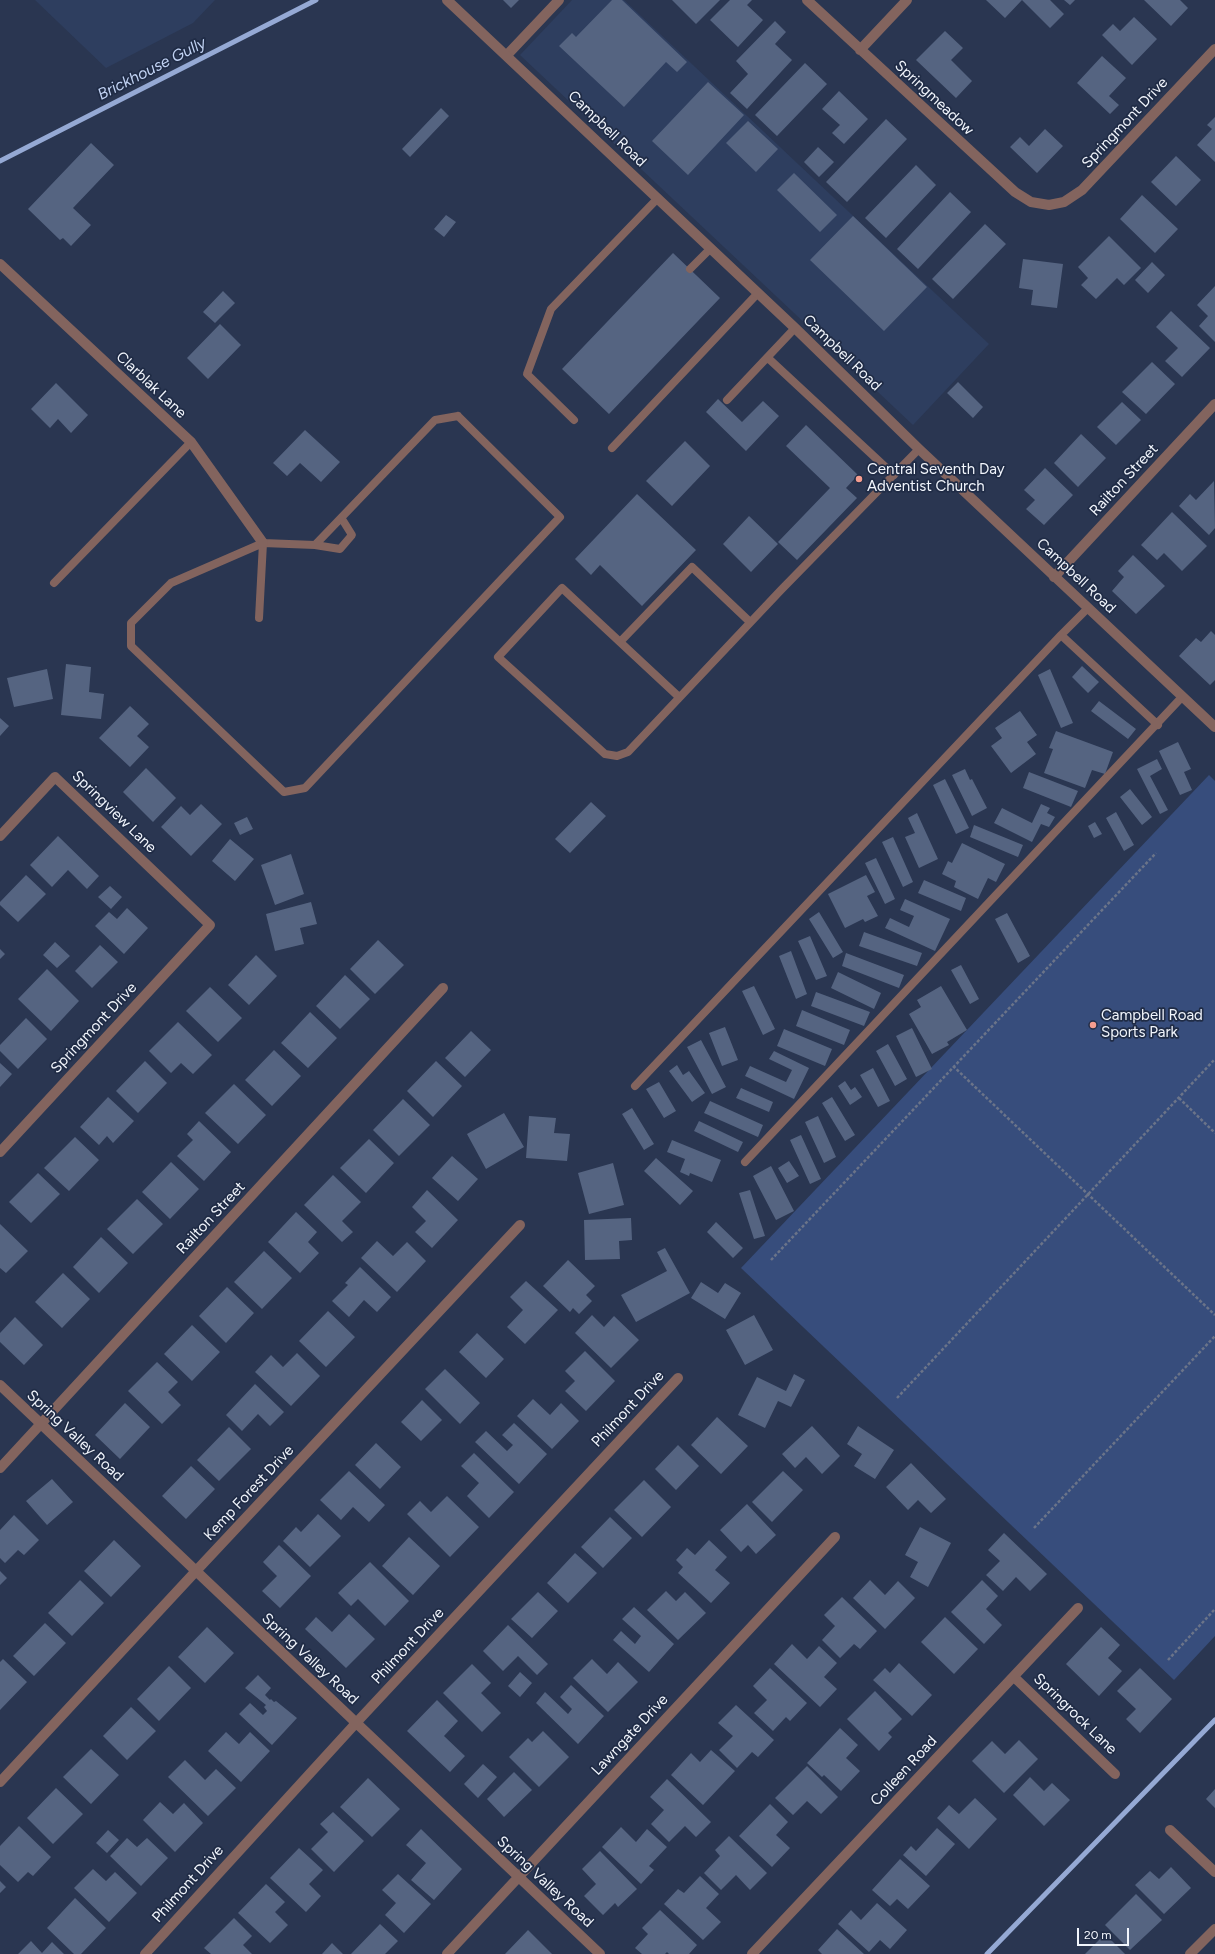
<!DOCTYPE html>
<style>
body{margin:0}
#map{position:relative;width:1215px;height:1954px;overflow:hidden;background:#2a3651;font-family:Figtree,sans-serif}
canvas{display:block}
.scale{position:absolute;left:1077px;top:1928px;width:52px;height:18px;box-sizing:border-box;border:2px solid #f1f5fc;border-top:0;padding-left:5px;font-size:12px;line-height:14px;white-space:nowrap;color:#f1f5fc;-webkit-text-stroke:3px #202c46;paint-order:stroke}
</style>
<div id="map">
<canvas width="1215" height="1954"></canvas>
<div class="scale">20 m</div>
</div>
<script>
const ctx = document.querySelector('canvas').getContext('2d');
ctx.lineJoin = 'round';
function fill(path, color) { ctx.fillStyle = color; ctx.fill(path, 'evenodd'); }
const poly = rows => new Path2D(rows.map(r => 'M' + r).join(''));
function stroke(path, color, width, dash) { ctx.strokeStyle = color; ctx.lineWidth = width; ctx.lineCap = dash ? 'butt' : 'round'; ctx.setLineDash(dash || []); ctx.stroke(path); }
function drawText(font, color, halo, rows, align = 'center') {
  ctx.font = font + ' Figtree,sans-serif'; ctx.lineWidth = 3.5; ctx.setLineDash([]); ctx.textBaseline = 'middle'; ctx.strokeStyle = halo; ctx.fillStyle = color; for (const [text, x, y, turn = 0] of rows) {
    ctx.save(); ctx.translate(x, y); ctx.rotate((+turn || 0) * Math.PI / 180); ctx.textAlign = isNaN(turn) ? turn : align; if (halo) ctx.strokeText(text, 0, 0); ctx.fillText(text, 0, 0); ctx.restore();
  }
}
const built = poly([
 [35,0,215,0,193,23,106,68],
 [572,0,624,0,989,344,913,425,520,55]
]);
const green = poly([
 [1209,775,1215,781,1215,1636,1174,1680,741,1268]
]);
const stream = poly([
 [0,161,316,0],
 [987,1954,1215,1720]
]);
const building = poly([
 [503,0,519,0,511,8],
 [612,0,622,0,687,62,677,72,666,62,624,107,559,46,572,33,576,37],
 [672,0,720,0,696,24],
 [730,0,752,0,747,5,763,20,738,47,710,20],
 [986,0,1022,0,1005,18],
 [1022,0,1050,0,1064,14,1050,28],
 [1064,0,1075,0,1070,5],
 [1144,0,1180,0,1188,8,1171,26],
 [1134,17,1157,39,1132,65,1102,35,1113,24,1120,31],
 [775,21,786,32,775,44,792,60,747,109,730,93,748,74,736,61],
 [945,31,963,48,951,60,972,81,956,98,916,60],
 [1102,56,1126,78,1109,96,1119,105,1110,114,1077,83],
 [805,63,827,84,777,136,755,115],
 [708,82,744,115,688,175,652,141],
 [839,91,868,119,844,144,832,133,840,125,822,109],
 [441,108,449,116,410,157,402,149],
 [1215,117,1215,162,1197,145,1212,129,1207,125],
 [886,119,907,139,847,202,826,182],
 [748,121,778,149,756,172,726,143],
 [1045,129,1063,146,1037,173,1010,147,1020,137,1029,146],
 [91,143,114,165,73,208,91,225,71,246,63,238,60,240,28,209],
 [818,147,834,162,819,177,804,162],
 [1176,156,1201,180,1176,206,1151,182],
 [916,165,936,185,886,238,865,218],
 [794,173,837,215,820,232,777,190],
 [950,192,971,212,918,269,897,249],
 [1142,195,1178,229,1155,253,1120,219],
 [446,215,456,222,444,237,434,229],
 [853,216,927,287,884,331,810,260],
 [985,224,1006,244,953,299,932,279],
 [1109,236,1141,268,1124,285,1117,278,1096,299,1081,285,1088,278,1078,267],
 [673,253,720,298,609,414,562,369],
 [1023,259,1063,264,1057,308,1031,305,1033,290,1019,288],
 [1152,262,1165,275,1148,293,1135,280],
 [1215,286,1215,342,1199,326,1208,316,1197,305],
 [223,291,235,303,215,323,203,312],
 [1171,311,1210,348,1182,377,1165,361,1178,348,1156,327],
 [220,324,241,345,208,379,187,358],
 [1152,362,1175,384,1146,414,1122,392],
 [958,382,983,407,973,418,947,393],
 [56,383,88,415,71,433,58,419,50,428,31,409],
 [718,399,742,422,763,401,779,416,746,451,706,412],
 [1122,402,1141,420,1116,445,1097,427],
 [806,425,858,475,846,488,857,498,797,560,778,542,830,488,786,446],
 [305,430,340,462,321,482,300,463,287,476,273,463],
 [1081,434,1106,458,1078,487,1054,463],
 [685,441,710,466,672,506,646,481],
 [1045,468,1073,495,1044,525,1026,509,1035,500,1024,490],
 [1214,481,1215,528,1209,535,1179,506,1190,494,1196,500],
 [637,494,696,550,642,606,600,565,591,575,575,559],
 [1172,512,1207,546,1182,571,1164,553,1157,560,1141,545],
 [749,516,778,544,751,572,723,544],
 [1133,555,1165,586,1136,614,1112,591,1124,577,1118,571],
 [1211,631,1215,635,1215,680,1210,685,1179,656,1196,638,1201,642],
 [66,664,91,667,89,692,104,694,101,719,61,715],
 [1082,666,1099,682,1088,693,1072,677],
 [47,669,53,699,14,707,7,678],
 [1050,669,1073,723,1061,728,1038,675],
 [1099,701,1136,729,1128,739,1091,711],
 [130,706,149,724,137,736,149,747,130,767,99,738],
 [1020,711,1037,735,1027,742,1036,754,1011,773,991,746,1002,738,995,728],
 [0,718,9,726,0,736],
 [1056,731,1113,752,1105,774,1092,770,1085,788,1044,773,1053,749,1049,748],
 [1178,742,1191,769,1184,772,1192,790,1180,795,1159,751],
 [1157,759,1162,769,1150,776,1168,810,1160,814,1137,769],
 [146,768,176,798,153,822,123,792],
 [965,769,970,780,972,779,987,808,972,816,952,775],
 [1029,772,1078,791,1071,807,1023,788],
 [945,779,969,828,956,834,933,785],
 [1130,789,1152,817,1142,825,1120,797],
 [591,802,606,816,570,853,555,839],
 [201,804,222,824,191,856,161,827,181,806,190,815],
 [1041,804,1050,808,1047,813,1055,817,1049,827,1041,824,1032,842,994,823,1002,808,1032,823],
 [1116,812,1134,845,1124,851,1106,818],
 [917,813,938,859,919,868,905,837,915,833,908,818],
 [247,817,253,829,240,835,234,823],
 [1095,822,1102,834,1094,838,1088,826],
 [974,825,1023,845,1018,857,970,837],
 [58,836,99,876,87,889,68,870,52,887,30,865],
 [893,837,913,882,903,887,882,842],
 [230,839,254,859,235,881,212,861],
 [962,843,1005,864,996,882,988,878,978,899,954,887,956,881,942,874,948,861,952,863],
 [291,854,304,894,275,905,261,865],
 [876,858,895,899,885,904,865,863],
 [26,875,46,894,18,922,0,905,0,902],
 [866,875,875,892,867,896,878,916,865,922,863,919,845,928,828,894],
 [924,880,966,898,961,911,918,893],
 [110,886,122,897,111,909,98,897],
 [905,899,950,919,935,951,885,928,890,918,909,927,914,916,900,910],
 [311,902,317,924,300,928,304,944,275,951,266,914],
 [127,908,148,928,124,954,95,926,109,912,117,919],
 [819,912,843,952,833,958,809,919],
 [1007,913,1030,956,1018,963,995,919],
 [864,932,922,953,917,966,859,946],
 [810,936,827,976,816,980,798,941],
 [378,940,404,965,375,994,350,969],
 [55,942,70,956,57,968,43,955],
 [100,945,118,962,92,988,75,971],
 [0,949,5,954,0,959],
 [791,951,807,994,796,999,779,956],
 [846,953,904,975,899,988,842,966],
 [256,955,277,976,249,1005,228,985],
 [961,965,979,999,970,1004,951,970],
 [47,969,79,1001,51,1031,18,999],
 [838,972,881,993,874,1009,831,988],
 [345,975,370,999,340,1029,316,1006],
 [754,986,775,1029,763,1035,742,991],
 [941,986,967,1030,947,1042,949,1045,932,1054,909,1014,921,1007,917,1000],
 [210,987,242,1018,218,1042,186,1011],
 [816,992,870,1012,864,1026,811,1006],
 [802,1010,850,1030,844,1045,796,1026],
 [310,1012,337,1038,308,1068,281,1043],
 [26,1018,47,1039,18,1069,0,1051,0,1045],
 [178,1022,212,1055,193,1074,181,1063,171,1073,149,1051],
 [725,1027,738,1060,722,1066,709,1033],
 [912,1028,932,1069,916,1077,896,1036],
 [784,1029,832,1049,825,1066,777,1046],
 [471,1031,491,1050,465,1077,445,1058],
 [701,1040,726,1087,712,1094,687,1047],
 [888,1044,907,1079,895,1086,876,1051],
 [274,1050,301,1076,272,1106,245,1080],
 [774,1051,809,1068,794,1099,745,1076,750,1066,786,1082,792,1070,769,1059],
 [145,1061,167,1083,138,1113,116,1091],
 [436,1061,462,1086,433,1117,407,1091],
 [0,1063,12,1074,0,1087],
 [677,1065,683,1075,689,1071,705,1093,692,1102,669,1071],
 [873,1068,890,1101,878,1107,860,1075],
 [845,1081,851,1090,855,1087,862,1097,850,1105,838,1086],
 [659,1082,676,1111,664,1118,646,1089],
 [234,1084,266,1115,238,1144,205,1113],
 [741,1088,773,1102,769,1112,736,1098],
 [108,1097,134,1121,113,1143,107,1136,99,1145,80,1127],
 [832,1097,855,1135,845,1141,822,1103],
 [403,1099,430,1125,399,1156,373,1130],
 [710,1101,763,1125,758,1137,704,1113],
 [632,1108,654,1144,644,1150,622,1114],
 [504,1113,524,1147,486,1169,467,1134],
 [529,1116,556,1118,554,1133,570,1134,567,1161,526,1158],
 [818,1116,836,1157,824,1163,805,1122],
 [199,1121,231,1152,204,1181,177,1156,193,1140,187,1134],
 [699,1121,743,1142,738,1152,694,1131],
 [801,1135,821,1179,810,1184,790,1140],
 [75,1137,99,1160,69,1191,44,1168],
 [369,1139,394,1163,366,1193,340,1168],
 [672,1140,721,1160,712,1182,690,1173,689,1176,680,1172,685,1159,667,1152],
 [452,1156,478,1179,458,1201,432,1178],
 [656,1158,693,1191,680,1205,644,1171],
 [789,1161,799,1176,787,1183,778,1168],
 [171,1162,199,1189,170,1219,142,1192],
 [613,1163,624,1205,589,1214,578,1173],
 [771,1166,794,1211,776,1220,753,1176],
 [38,1173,60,1194,31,1223,9,1202],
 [333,1175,361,1202,342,1221,353,1232,342,1242,304,1205],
 [427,1190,458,1220,432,1248,415,1232,426,1221,412,1207],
 [750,1190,765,1236,754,1239,739,1193],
 [137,1199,163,1224,133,1254,107,1229],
 [296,1212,317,1232,308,1242,319,1253,300,1273,268,1242],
 [631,1218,632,1240,619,1241,620,1259,585,1260,584,1220],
 [716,1222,743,1248,733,1258,707,1232],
 [0,1224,28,1251,6,1273,0,1268],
 [101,1237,128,1263,99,1293,73,1267],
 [377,1241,393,1256,407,1242,426,1261,397,1292,361,1258],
 [665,1248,690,1293,636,1322,621,1295,667,1271,657,1252],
 [264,1251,292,1278,262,1309,234,1282],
 [568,1260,595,1286,586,1295,592,1301,579,1314,573,1308,570,1312,543,1286],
 [360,1267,391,1297,377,1312,364,1300,349,1317,332,1301,348,1285,345,1283],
 [63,1273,90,1299,62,1328,35,1302],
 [526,1281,558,1310,525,1344,507,1327,523,1310,510,1297],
 [701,1282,718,1293,725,1283,741,1293,725,1319,691,1298],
 [227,1287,254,1313,226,1343,199,1316],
 [328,1311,355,1337,326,1367,299,1341],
 [592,1315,604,1327,614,1316,639,1340,611,1368,575,1333],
 [754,1315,773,1350,745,1365,726,1330],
 [15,1317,43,1345,24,1365,0,1342,0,1333],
 [192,1325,220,1352,192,1381,164,1354],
 [477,1333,504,1359,486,1378,459,1352],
 [585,1351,615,1381,586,1411,565,1391,575,1381,565,1371],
 [297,1353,320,1376,291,1406,255,1372,271,1355,283,1367],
 [157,1362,178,1382,168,1392,181,1405,162,1424,128,1391],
 [445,1369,480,1403,460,1424,425,1389],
 [794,1374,805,1380,791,1407,778,1401,765,1428,738,1415,757,1377,786,1391],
 [255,1384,284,1412,270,1426,258,1414,242,1431,226,1415],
 [533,1399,550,1415,561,1403,579,1421,552,1449,517,1416],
 [422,1400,442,1420,421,1441,401,1422],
 [125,1403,150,1427,120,1459,95,1435],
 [717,1417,748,1446,721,1474,691,1445],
 [514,1423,547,1454,519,1484,475,1442,486,1431,507,1451,513,1445,502,1435],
 [812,1426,840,1456,822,1474,806,1457,795,1468,782,1454],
 [858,1426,894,1450,875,1479,854,1466,862,1454,847,1444],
 [229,1427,251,1449,219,1481,197,1460],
 [376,1443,401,1467,380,1489,355,1465],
 [678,1445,699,1466,676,1490,655,1469],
 [474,1453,514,1492,489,1518,467,1496,479,1483,461,1466],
 [911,1463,946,1499,931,1513,918,1500,908,1510,886,1487],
 [191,1466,215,1489,186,1519,162,1496],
 [349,1471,385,1505,369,1522,353,1507,341,1520,320,1500],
 [783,1471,803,1490,772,1522,752,1502],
 [52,1479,73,1502,47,1525,26,1501],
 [644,1480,671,1507,642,1537,614,1510],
 [447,1496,479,1527,450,1557,407,1514,420,1501,431,1512],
 [747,1504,776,1535,756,1554,748,1545,741,1552,720,1530],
 [318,1514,341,1536,310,1567,283,1541,296,1527,301,1532],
 [14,1515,39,1540,24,1555,18,1550,5,1563,0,1558,0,1530],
 [610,1517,632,1538,603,1568,581,1547],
 [920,1527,951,1543,928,1587,910,1577,918,1562,905,1555],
 [1004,1533,1047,1574,1030,1591,1016,1577,1003,1591,986,1575,1000,1561,988,1550],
 [409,1537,440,1566,413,1595,382,1566],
 [114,1540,141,1566,111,1597,84,1571],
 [709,1540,727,1557,715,1570,730,1583,711,1603,678,1573,683,1567,676,1560,687,1548,695,1555],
 [279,1545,311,1576,280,1608,262,1591,277,1576,263,1562],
 [575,1553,597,1573,568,1603,547,1583],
 [370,1562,409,1601,385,1626,358,1599,351,1606,338,1593],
 [0,1571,7,1578,0,1585],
 [80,1580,104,1603,72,1636,48,1613],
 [870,1580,885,1595,898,1581,915,1598,885,1629,853,1598],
 [982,1580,998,1596,986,1609,1002,1625,984,1644,951,1612],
 [666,1591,676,1601,685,1592,706,1613,678,1640,647,1610],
 [538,1592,558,1611,532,1638,511,1619],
 [842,1597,877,1631,860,1649,854,1644,840,1658,822,1640,835,1626,824,1615],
 [634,1607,674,1644,649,1672,613,1640,621,1631,635,1644,641,1636,622,1619],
 [349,1614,375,1639,346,1668,305,1629,316,1617,332,1632],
 [945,1617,978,1649,954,1674,921,1642],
 [45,1623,66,1643,34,1676,13,1656],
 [508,1625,548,1664,537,1675,518,1656,503,1671,483,1651],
 [207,1627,234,1653,205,1683,178,1657],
 [1101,1627,1120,1645,1108,1658,1122,1671,1099,1696,1066,1664],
 [792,1644,807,1659,819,1646,837,1663,824,1677,837,1689,820,1707,774,1664],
 [3,1659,27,1682,0,1710,0,1662],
 [592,1659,607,1674,618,1662,638,1682,608,1712,573,1678],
 [899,1663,932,1695,912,1716,873,1680,885,1668,890,1673],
 [472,1664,491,1683,481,1693,501,1713,482,1732,443,1693],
 [169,1666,191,1688,159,1721,137,1699],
 [770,1668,807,1703,790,1721,786,1717,773,1731,754,1713,767,1700,753,1686],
 [1140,1668,1172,1699,1140,1733,1126,1719,1136,1709,1117,1691],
 [520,1672,532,1683,520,1697,508,1686],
 [258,1675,271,1688,265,1695,270,1700,271,1699,274,1702,276,1701,297,1718,272,1745,239,1714,250,1703,263,1715,267,1711,264,1707,266,1705,245,1688],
 [571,1685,604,1716,578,1744,536,1703,545,1692,568,1714,572,1709,560,1697],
 [875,1691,902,1719,888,1733,892,1737,879,1751,847,1719],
 [437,1700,458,1721,444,1736,465,1756,450,1772,407,1731],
 [736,1705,774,1740,758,1757,752,1752,737,1768,719,1750,733,1736,718,1723],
 [131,1707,156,1731,127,1760,103,1736],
 [840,1728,858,1745,846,1758,860,1771,841,1791,824,1775,822,1777,807,1763],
 [543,1731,569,1757,539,1787,509,1757,528,1738,532,1742],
 [226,1732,239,1744,250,1732,270,1751,241,1782,208,1751],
 [1019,1740,1038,1759,1004,1793,972,1761,992,1741,1005,1754],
 [91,1749,119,1775,91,1804,63,1777],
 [711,1750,735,1771,703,1805,671,1775,691,1753,700,1762],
 [185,1760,205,1780,216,1769,236,1788,208,1816,168,1777],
 [483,1764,497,1777,478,1798,464,1784],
 [807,1766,838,1797,821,1814,807,1801,793,1815,775,1798],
 [514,1772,532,1790,504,1817,487,1799],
 [1030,1777,1044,1791,1052,1783,1070,1800,1044,1826,1013,1795],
 [368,1778,400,1809,372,1837,340,1807],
 [667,1779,711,1822,696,1837,685,1826,669,1842,651,1824,664,1810,650,1797],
 [56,1788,83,1814,53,1844,27,1818],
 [1215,1789,1215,1808,1206,1799],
 [975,1798,997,1819,969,1849,937,1818,949,1805,959,1814],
 [160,1802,173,1814,184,1803,203,1823,175,1852,143,1820],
 [770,1804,788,1822,776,1835,790,1848,772,1867,739,1836],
 [333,1812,364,1841,334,1872,311,1849,328,1832,320,1824],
 [19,1826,51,1857,33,1876,28,1872,18,1882,0,1865,0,1846],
 [621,1827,636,1842,647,1829,667,1847,649,1866,654,1870,641,1884,602,1847],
 [937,1828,955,1844,926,1876,903,1855,911,1846,916,1851],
 [421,1829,462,1869,434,1900,411,1880,426,1863,406,1845],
 [108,1830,119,1840,107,1853,96,1843],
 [729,1836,767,1873,750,1890,736,1875,721,1890,704,1873,720,1856,715,1850],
 [127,1838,137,1847,147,1838,168,1858,141,1886,110,1856],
 [299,1848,323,1870,309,1884,321,1896,306,1912,270,1878],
 [600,1851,637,1889,618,1907,615,1903,603,1915,584,1896,596,1884,582,1869],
 [900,1859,930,1886,908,1909,897,1899,890,1906,872,1890],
 [1171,1867,1191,1888,1164,1914,1135,1885,1150,1871,1159,1879],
 [93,1869,106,1881,115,1872,137,1893,109,1922,74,1888],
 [398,1874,431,1904,404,1933,385,1915,396,1903,382,1890],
 [700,1876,719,1894,706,1908,721,1922,703,1940,664,1904,678,1889,684,1893],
 [0,1881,6,1887,0,1893],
 [266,1884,285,1902,275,1912,288,1925,270,1943,238,1913],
 [1136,1894,1162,1920,1130,1950,1105,1925],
 [75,1898,106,1928,81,1954,74,1954,47,1928],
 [877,1903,907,1930,890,1949,880,1940,869,1952,838,1924,851,1910,861,1920],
 [660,1910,697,1945,689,1954,669,1954,667,1952,665,1954,642,1954,635,1948,648,1934,642,1928],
 [234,1918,252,1936,243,1945,252,1954,211,1954,204,1948],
 [380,1924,398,1941,385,1954,351,1954],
 [837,1929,864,1954,822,1954,818,1950],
 [528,1930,552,1954,505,1954],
 [1105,1934,1125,1954,1085,1954],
 [31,1941,42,1953,52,1942,64,1954,18,1954],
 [332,1943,343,1954,322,1954]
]);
const path = poly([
 [953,1066,1215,1315],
 [1179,1098,1215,1133],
 [771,1260,1156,853],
 [897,1398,1215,1059],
 [1034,1528,1215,1336],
 [1168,1660,1215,1609]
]);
const service = poly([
 [690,269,711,248],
 [768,358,894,475],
 [727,400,795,328],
 [458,416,560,517,305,788,284,792,131,646,131,623,171,583,263,543,315,545,435,420,458,416],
 [574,420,527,374,551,309,658,198],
 [612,448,758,293],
 [315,545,340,549,352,535,342,519],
 [54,583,191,442],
 [259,618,263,543],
 [1061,635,1158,725],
 [620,642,692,567,750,622],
 [679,697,562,588,498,657,605,754,617,756,628,752,781,590,919,449],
 [635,1086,1061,635,1088,608],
 [745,1162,1182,697]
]);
const minor = poly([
 [807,0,1015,192,1031,202,1049,205,1064,202,1082,190,1215,49],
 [860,50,907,0],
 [507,55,559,0],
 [0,264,191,442,263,543],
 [1054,577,1215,404],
 [0,836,55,777,210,925,0,1152],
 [520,1225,196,1571,600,1954],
 [0,1468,443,988],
 [1014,1677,1115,1774],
 [1170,1830,1215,1872],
 [145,1954,356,1723,678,1378],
 [447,1954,835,1537],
 [752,1954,1078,1608],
 [1190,1954,1215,1929]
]);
const tertiary = poly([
 [447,0,795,328,919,449,1215,727],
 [0,1385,196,1571,0,1782]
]);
const markers = [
 [859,479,4,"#f59d8f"],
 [1093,1025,4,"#f59d8f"]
];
const streetNames = [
 ["Springmeadow",934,98,43],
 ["Springmont Drive",1125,123,-47],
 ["Campbell Road",607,129,44],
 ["Campbell Road",842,353,44],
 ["Clarblak Lane",151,385,43],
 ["Railton Street",1124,480,-47],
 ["Campbell Road",1076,576,43],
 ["Springview Lane",114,812,44],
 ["Springmont Drive",94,1028,-47],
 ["Railton Street",211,1218,-47],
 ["Philmont Drive",628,1409,-47],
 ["Spring Valley Road",75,1436,43],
 ["Kemp Forest Drive",249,1493,-47],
 ["Philmont Drive",408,1646,-47],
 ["Spring Valley Road",310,1659,43],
 ["Springrock Lane",1075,1714,44],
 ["Lawngate Drive",630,1735,-47],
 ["Colleen Road",904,1771,-47],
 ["Spring Valley Road",545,1882,43],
 ["Philmont Drive",188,1884,-48]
];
const poiNames = [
 ["Central Seventh Day",867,470],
 ["Adventist Church",867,487],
 ["Campbell Road",1101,1016],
 ["Sports Park",1101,1033]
];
const waterNames = [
 ["Brickhouse Gully",152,69,-27]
];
fill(built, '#2e3e5f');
fill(green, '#374d7c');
stroke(stream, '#95a9d4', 5);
fill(building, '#556481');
stroke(path, '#6b7489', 2.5, [3, 2]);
stroke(service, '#83645e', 8);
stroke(minor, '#83645e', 10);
stroke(tertiary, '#83645e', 10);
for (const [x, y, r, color] of markers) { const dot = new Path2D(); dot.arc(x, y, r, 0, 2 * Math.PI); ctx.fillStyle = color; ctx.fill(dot); stroke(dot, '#202c46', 1.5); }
drawText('15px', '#f1f5fc', '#202c46', streetNames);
drawText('15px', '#f1f5fc', '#202c46', poiNames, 'left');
drawText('italic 16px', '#c1d2f3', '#202c46', waterNames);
</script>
